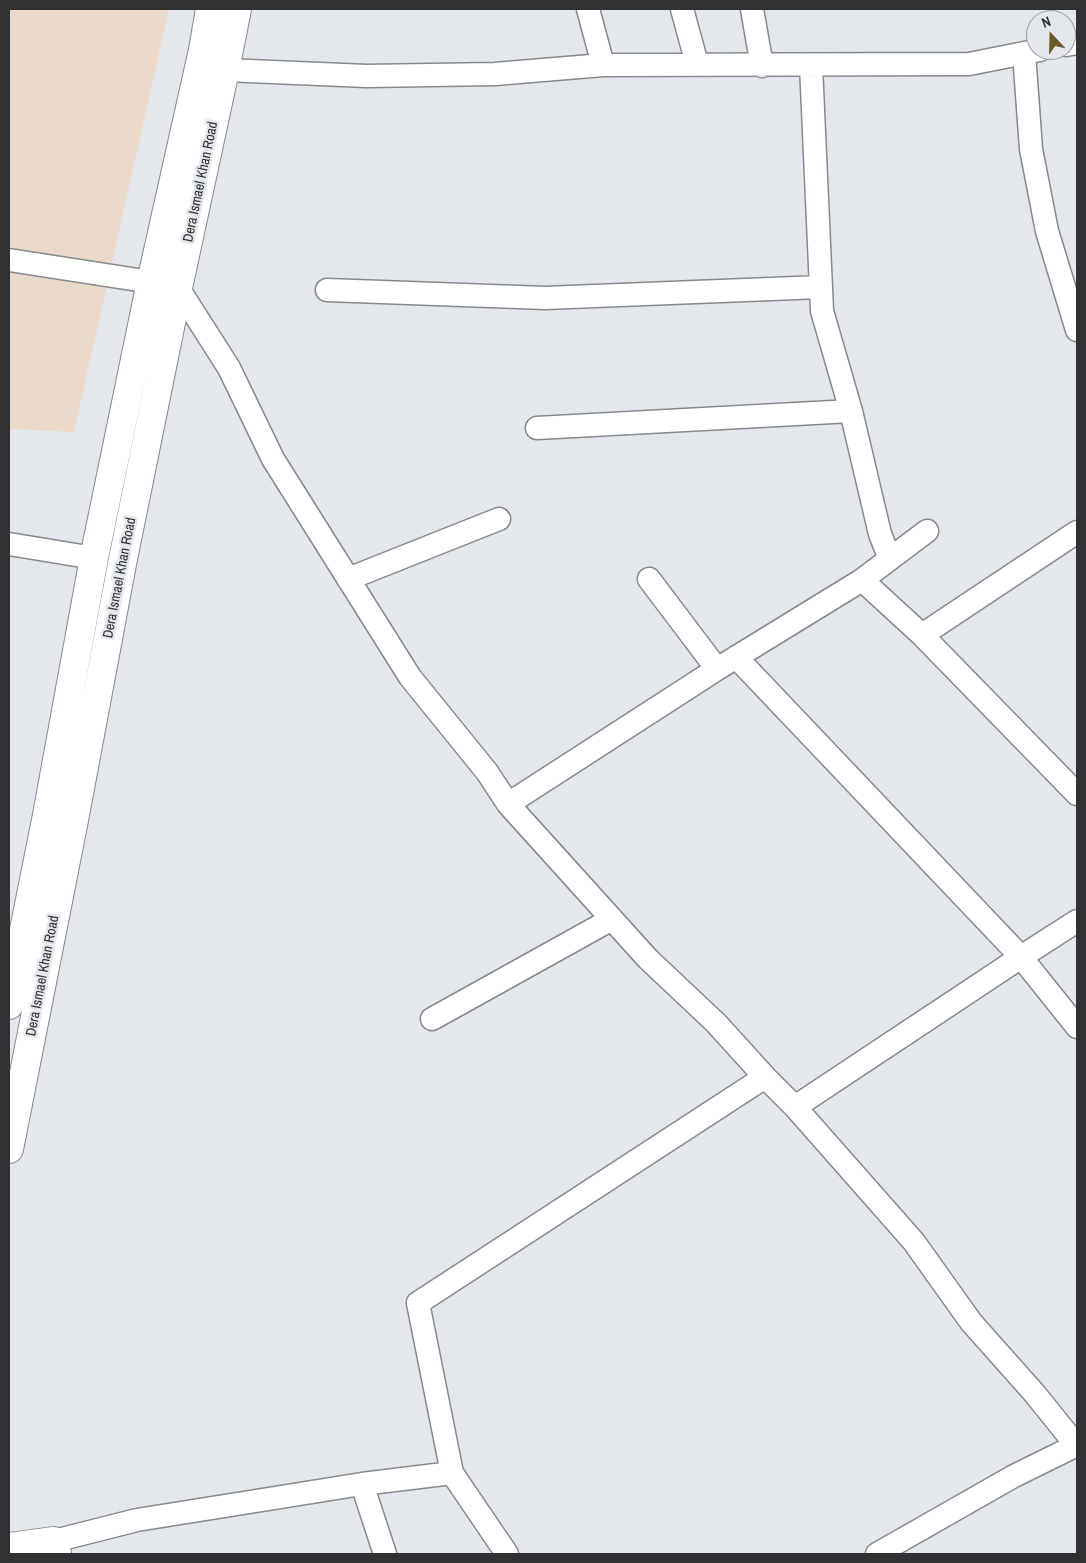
<!DOCTYPE html>
<style>
body{margin:0}
#map{position:relative;width:1086px;height:1563px;overflow:hidden;background:#e4e7eb;font-family:"Archivo Narrow",sans-serif}
canvas{display:block}
.frame{position:absolute;inset:0;border:10px solid #303132;pointer-events:none}
.north{position:absolute;left:1026px;top:10px;width:50px;height:50px;box-sizing:border-box;background:#e4e7eb;border:1px solid #9c9ea1;border-radius:50%;rotate:339deg;font-size:14px;font-weight:700;line-height:20px;text-align:center;color:#303132}
.north::after{content:'';display:block;margin:auto;width:18px;height:22px;background:#6e5a28;clip-path:polygon(50% 0,100% 100%,50% 72%,0 100%)}
</style>
<div id="map">
<canvas width="1086" height="1563"></canvas>
<div class="frame"></div>
<div class="north">N</div>
</div>
<script>
const ctx = document.querySelector('canvas').getContext('2d');
ctx.lineJoin = 'round';
function fill(path, color) { ctx.fillStyle = color; ctx.fill(path, 'evenodd'); }
const poly = rows => new Path2D(rows.map(r => 'M' + r).join(''));
function stroke(path, color, width, dash) { ctx.strokeStyle = color; ctx.lineWidth = width; ctx.lineCap = dash ? 'butt' : 'round'; ctx.setLineDash(dash || []); ctx.stroke(path); }
function drawText(font, color, halo, rows, align = 'center') {
  ctx.font = font + ' "Archivo Narrow",sans-serif'; ctx.lineWidth = 5; ctx.setLineDash([]); ctx.textBaseline = 'middle'; ctx.strokeStyle = halo; ctx.fillStyle = color; for (const [text, x, y, turn = 0] of rows) {
    ctx.save(); ctx.translate(x, y); ctx.rotate((+turn || 0) * Math.PI / 180); ctx.textAlign = isNaN(turn) ? turn : align; if (halo) ctx.strokeText(text, 0, 0); ctx.fillText(text, 0, 0); ctx.restore();
  }
}
const education = poly([
 [9,9,169,9,74,432,9,429]
]);
const minor = poly([
 [588,9,603,65],
 [682,9,697,64],
 [752,9,762,66],
 [1066,45,1077,43],
 [1024,53,1031,149,1047,231,1077,330],
 [811,65,822,311,851,411,880,534,890,559],
 [225,70,367,76,495,74,603,65,969,64,1040,50],
 [9,260,151,282,178,288,229,368,273,459,410,677,487,772,508,804,648,959,716,1023,765,1077,795,1107,914,1242,971,1322,1035,1394,1076,1445],
 [327,290,545,298,821,287],
 [537,428,851,411],
 [1077,532,922,635,1077,794],
 [9,544,94,558],
 [348,579,499,519],
 [649,579,717,669],
 [862,580,922,635],
 [736,657,1021,957,1077,1027],
 [508,804,717,669,862,580,927,531],
 [432,1019,612,919],
 [795,1107,1021,957,1077,921],
 [362,1484,385,1554],
 [54,1541,137,1520,362,1484,452,1473],
 [507,1554,452,1473,418,1303,765,1077],
 [877,1554,1014,1476,1077,1445]
]);
const tertiary = poly([
 [9,1547,54,1541,57,1554]
]);
const trunk = poly([
 [9,1005,47,815,94,558,151,282,203,50,210,9],
 [9,1149,74,820,122,564,178,288,225,70,237,9]
]);
const streetNames = [
 ["Dera Ismael Khan Road",201,182,-78],
 ["Dera Ismael Khan Road",120,578,-79],
 ["Dera Ismael Khan Road",43,976,-79]
];
fill(education, '#ebdac9');
stroke(minor, '#86898d', 25);
stroke(tertiary, '#86898d', 30);
stroke(trunk, '#86898d', 30);
stroke(minor, '#fff', 22);
stroke(tertiary, '#fff', 28);
stroke(trunk, '#fff', 28);
drawText('14px', '#303132', '#e4e7eb', streetNames);
</script>
